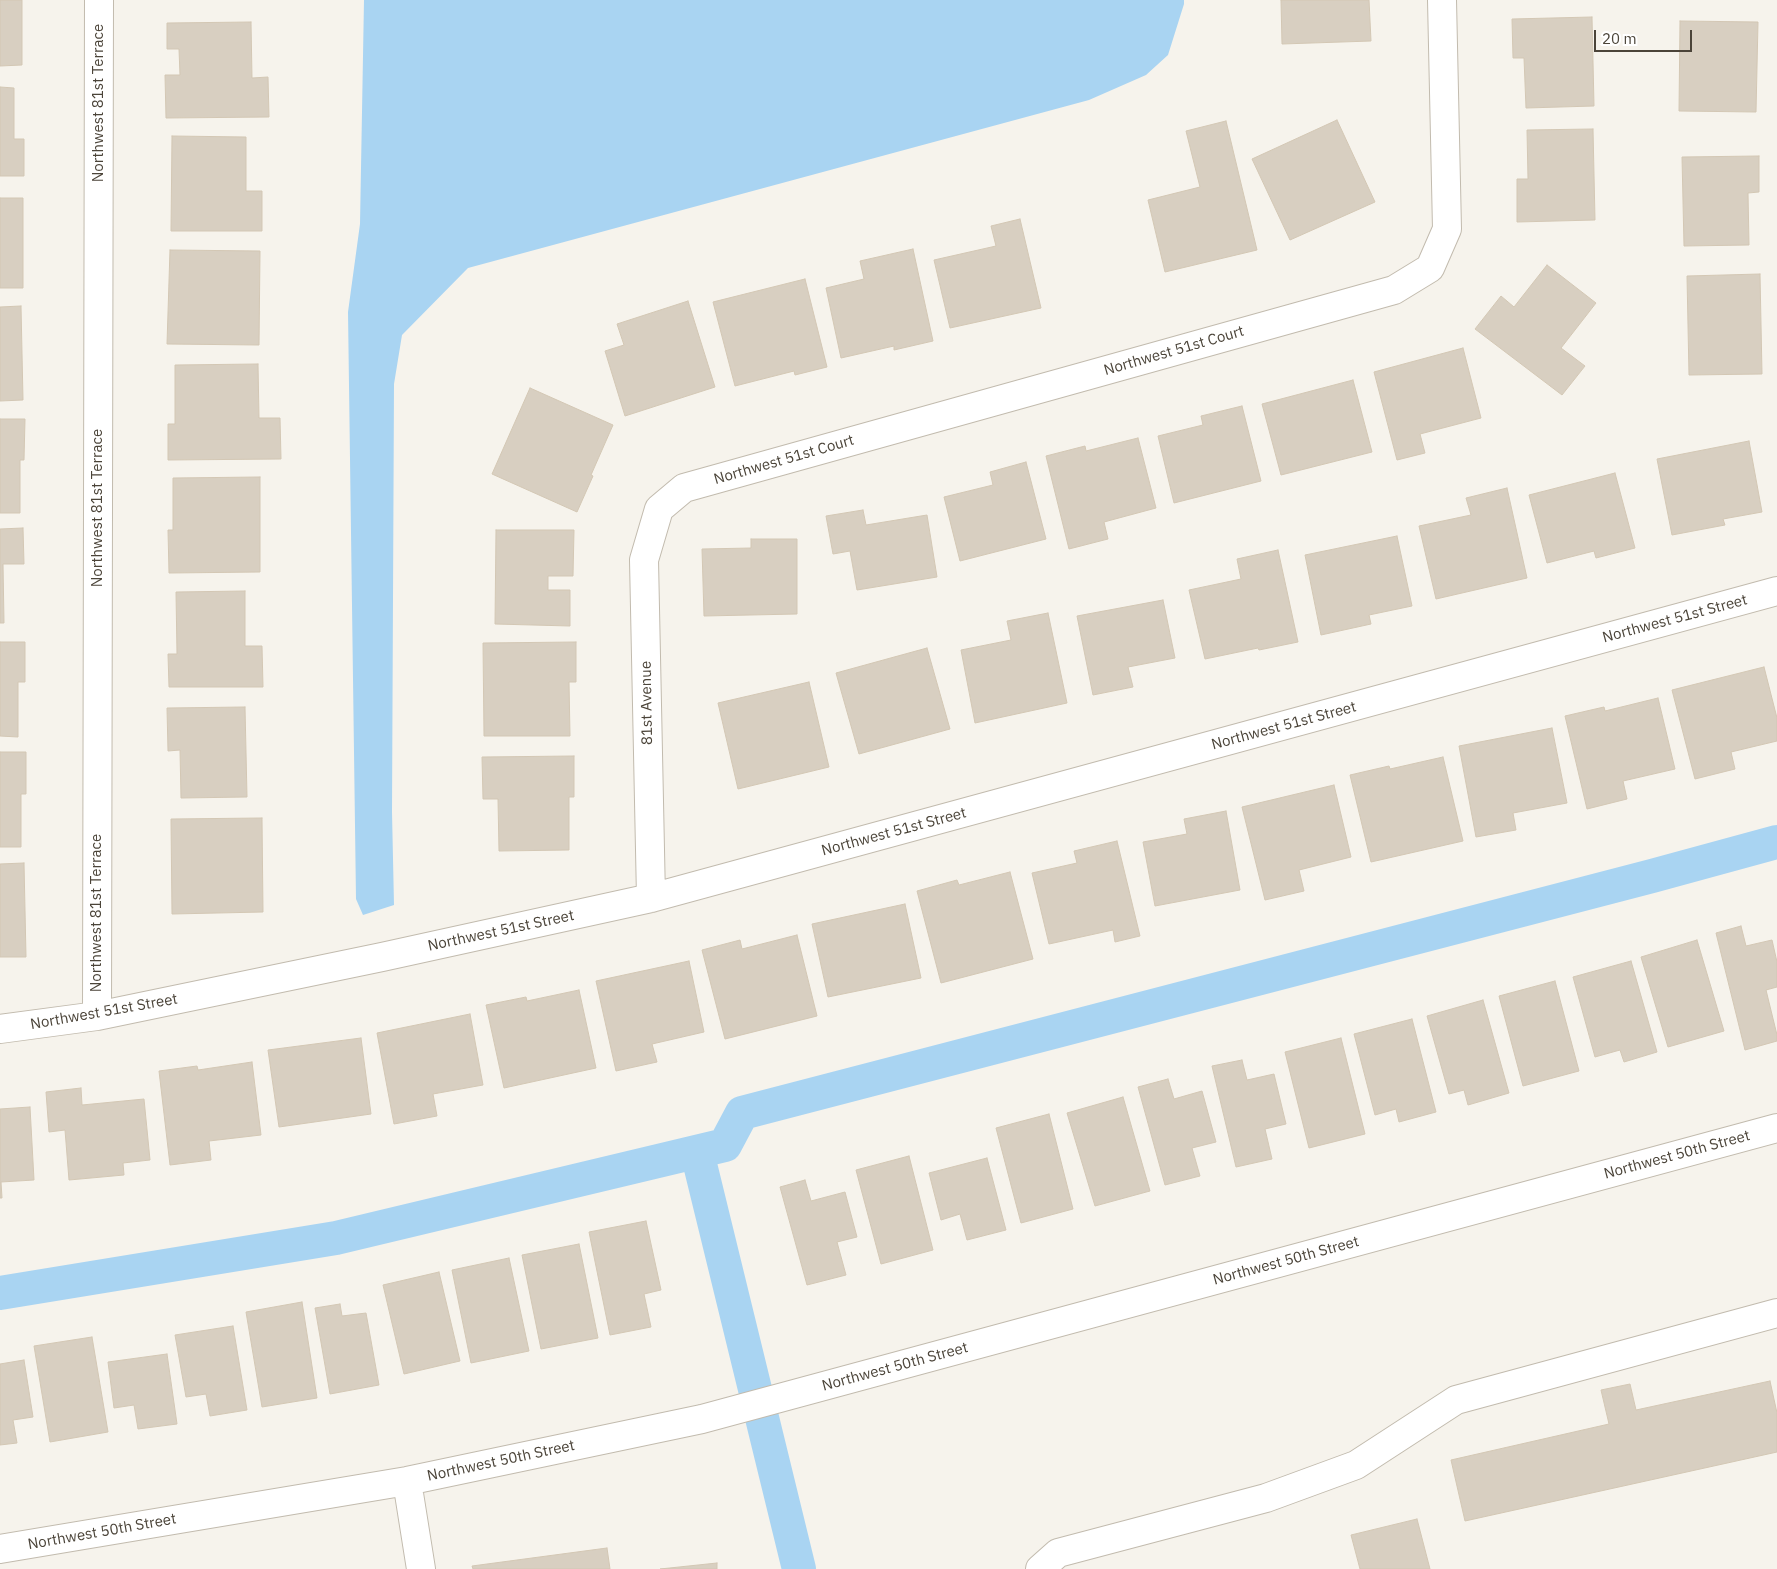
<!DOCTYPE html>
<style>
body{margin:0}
#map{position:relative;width:1777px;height:1569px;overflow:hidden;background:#f6f3ec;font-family:"IBM Plex Sans",sans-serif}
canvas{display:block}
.scale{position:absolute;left:1594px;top:30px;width:98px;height:22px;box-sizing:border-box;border:2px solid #4b4439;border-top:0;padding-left:6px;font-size:15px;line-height:18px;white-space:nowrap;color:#4b4439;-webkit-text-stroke:4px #fff;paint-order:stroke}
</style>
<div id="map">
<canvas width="1777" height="1569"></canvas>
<div class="scale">20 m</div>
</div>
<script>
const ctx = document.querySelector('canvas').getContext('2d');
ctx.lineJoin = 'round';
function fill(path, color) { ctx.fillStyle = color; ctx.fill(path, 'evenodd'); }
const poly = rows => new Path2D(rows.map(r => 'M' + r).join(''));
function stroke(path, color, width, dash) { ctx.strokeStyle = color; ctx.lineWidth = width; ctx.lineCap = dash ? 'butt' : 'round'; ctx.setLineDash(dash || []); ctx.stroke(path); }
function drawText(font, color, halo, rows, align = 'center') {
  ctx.font = font + ' "IBM Plex Sans",sans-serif'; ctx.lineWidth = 4; ctx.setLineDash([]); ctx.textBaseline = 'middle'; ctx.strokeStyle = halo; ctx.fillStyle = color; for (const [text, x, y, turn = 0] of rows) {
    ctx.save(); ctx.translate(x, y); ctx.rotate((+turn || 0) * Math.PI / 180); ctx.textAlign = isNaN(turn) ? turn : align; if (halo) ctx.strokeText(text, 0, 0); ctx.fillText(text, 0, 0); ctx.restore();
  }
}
const water = poly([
 [364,0,1184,0,1184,4,1168,55,1146,75,1089,100,468,268,402,335,394,384,392,812,394,905,363,915,356,899,348,312,360,224]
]);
const canal = poly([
 [697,1152,799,1569],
 [0,1293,336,1238,725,1145,742,1113,1652,876,1777,842]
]);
const building = poly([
 [0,0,22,0,22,65,0,66,0,0],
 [1281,0,1369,0,1371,41,1282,44,1281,0],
 [1592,17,1594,106,1526,108,1524,58,1513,58,1512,19,1592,17],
 [1680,21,1758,22,1756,112,1679,111,1680,21],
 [251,22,252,78,268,77,269,117,166,118,165,75,180,75,179,49,167,49,167,23,251,22],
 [0,87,14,88,14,139,24,139,24,176,0,176,0,87],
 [1337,120,1375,202,1290,240,1252,159,1337,120],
 [1226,121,1257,250,1165,272,1148,200,1200,187,1186,131,1226,121],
 [1593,129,1595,220,1517,222,1517,179,1528,179,1527,130,1593,129],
 [172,136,246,137,246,191,262,191,262,231,171,231,172,136],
 [1759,156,1759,192,1748,193,1749,245,1684,246,1682,157,1759,156],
 [0,198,23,198,23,288,0,288,0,198],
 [1020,219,1041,308,950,328,934,260,996,246,991,226,1020,219],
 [913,249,933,341,894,350,894,346,841,358,826,288,864,279,860,261,913,249],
 [170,250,260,251,259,345,167,344,170,250],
 [1547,265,1596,303,1561,348,1585,366,1562,395,1475,329,1501,296,1514,307,1547,265],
 [1760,274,1762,374,1689,375,1687,276,1760,274],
 [805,279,827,367,795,375,794,371,735,386,713,302,805,279],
 [688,301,715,387,625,416,605,351,624,345,617,324,688,301],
 [21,306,23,400,0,401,0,307,21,306],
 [1463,348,1481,418,1420,434,1425,453,1397,460,1374,372,1463,348],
 [258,364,259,418,280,418,281,459,168,460,168,424,175,424,175,365,258,364],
 [1353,380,1372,452,1281,475,1262,404,1353,380],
 [530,388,613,425,591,475,593,476,577,512,492,474,530,388],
 [1242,406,1261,481,1174,503,1158,436,1203,425,1201,416,1242,406],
 [0,419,25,419,24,460,20,460,20,513,0,513,0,419],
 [1138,438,1156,508,1104,522,1108,539,1069,549,1046,456,1085,446,1086,451,1138,438],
 [1749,441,1762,512,1723,519,1725,525,1672,535,1657,459,1749,441],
 [1026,462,1046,539,960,561,944,497,993,485,990,472,1026,462],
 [1615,473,1635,548,1596,558,1594,551,1547,563,1529,495,1615,473],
 [260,477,260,572,169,573,168,530,173,530,173,478,260,477],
 [1507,488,1527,578,1436,599,1419,526,1471,515,1466,498,1507,488],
 [863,510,866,525,927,515,937,577,857,590,850,551,833,554,826,516,863,510],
 [23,528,24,564,3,564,4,623,0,623,0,529,23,528],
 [496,530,574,530,573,576,548,576,548,590,570,590,570,626,495,624,496,530],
 [1397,536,1412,606,1369,615,1371,624,1321,635,1305,555,1397,536],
 [751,539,797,539,797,614,704,616,702,549,751,548,751,539],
 [1278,550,1298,642,1259,650,1258,648,1205,659,1189,590,1241,579,1237,559,1278,550],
 [245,591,245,646,262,646,263,687,169,687,168,654,177,654,176,592,245,591],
 [1163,600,1175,658,1128,667,1133,687,1093,695,1077,616,1163,600],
 [1048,613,1067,703,975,723,961,650,1011,640,1007,621,1048,613],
 [0,642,25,642,25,682,18,682,18,737,0,736,0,642],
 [576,642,576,682,569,682,570,736,484,736,483,643,576,642],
 [927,648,950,729,859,754,836,673,927,648],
 [1764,667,1777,718,1777,741,1731,752,1735,769,1695,779,1672,690,1764,667],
 [809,682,829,767,738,789,718,703,809,682],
 [1658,698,1675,769,1623,781,1627,799,1587,809,1565,716,1604,707,1605,711,1658,698],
 [245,707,247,797,181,798,180,750,168,751,167,708,245,707],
 [1552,728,1567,803,1513,813,1516,830,1476,837,1459,746,1552,728],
 [0,752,26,752,26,794,21,794,21,847,0,847,0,752],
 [574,756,574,797,569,797,569,850,499,851,498,799,483,799,482,757,574,756],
 [1443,757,1463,841,1371,862,1350,775,1389,766,1390,769,1443,757],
 [1334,785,1351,857,1299,870,1304,891,1265,900,1242,807,1334,785],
 [1226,811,1240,890,1155,906,1143,842,1187,834,1184,819,1226,811],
 [262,818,263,912,172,914,171,819,262,818],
 [1117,841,1140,936,1115,942,1113,930,1049,944,1032,873,1077,863,1074,851,1117,841],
 [24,863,26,957,0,957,0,864,24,863],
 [1010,872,1033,959,941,983,917,891,957,880,959,885,1010,872],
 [905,904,921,978,828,997,812,924,905,904],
 [1741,926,1746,946,1772,940,1777,962,1777,987,1766,990,1777,1035,1777,1041,1745,1050,1716,933,1741,926],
 [797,935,817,1016,725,1039,702,950,740,940,742,949,797,935],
 [1697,940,1724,1031,1668,1047,1641,957,1697,940],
 [689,961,704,1032,652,1044,657,1062,616,1071,596,981,689,961],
 [1631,961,1657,1052,1624,1062,1620,1050,1595,1057,1573,977,1631,961],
 [1555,981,1579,1071,1523,1086,1499,996,1555,981],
 [579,990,596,1068,504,1088,486,1005,526,997,527,1001,579,990],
 [1483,1000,1509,1093,1468,1105,1464,1090,1449,1094,1427,1016,1483,1000],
 [470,1014,483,1085,433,1094,437,1116,394,1124,377,1033,470,1014],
 [1412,1019,1436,1112,1399,1122,1396,1109,1375,1115,1354,1034,1412,1019],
 [361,1038,371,1114,279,1127,268,1050,361,1038],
 [1341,1038,1365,1134,1309,1148,1285,1052,1341,1038],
 [1242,1060,1247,1080,1274,1074,1286,1124,1265,1129,1272,1159,1236,1167,1212,1066,1242,1060],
 [252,1062,261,1135,209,1141,211,1160,170,1165,159,1071,197,1066,198,1070,252,1062],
 [1168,1079,1174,1099,1202,1091,1216,1142,1192,1148,1200,1176,1165,1185,1138,1087,1168,1079],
 [81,1088,82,1105,144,1099,150,1160,123,1163,124,1175,69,1180,65,1130,49,1132,46,1092,81,1088],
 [1123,1097,1150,1191,1095,1206,1067,1113,1123,1097],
 [30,1107,34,1180,1,1182,2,1198,0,1198,0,1109,30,1107],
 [1049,1114,1073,1209,1021,1223,996,1128,1049,1114],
 [909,1156,933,1250,881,1264,856,1170,909,1156],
 [987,1158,1006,1230,967,1240,960,1214,941,1220,929,1173,987,1158],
 [805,1180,811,1201,845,1192,857,1237,837,1242,846,1275,807,1285,780,1187,805,1180],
 [646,1221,661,1290,644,1294,651,1327,610,1335,589,1232,646,1221],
 [579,1244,598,1338,541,1349,522,1255,579,1244],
 [509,1258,529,1351,471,1363,452,1270,509,1258],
 [439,1272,460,1361,404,1374,383,1285,439,1272],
 [302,1302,317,1398,262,1407,246,1312,302,1302],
 [340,1304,342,1316,366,1313,379,1385,330,1394,315,1308,340,1304],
 [233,1326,247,1410,210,1416,206,1394,186,1397,175,1335,233,1326],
 [92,1337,108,1432,50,1442,34,1346,92,1337],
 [167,1354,177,1424,138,1429,134,1405,114,1408,108,1362,167,1354],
 [24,1360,33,1417,13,1420,17,1443,0,1445,0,1364,24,1360],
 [1770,1381,1777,1413,1777,1452,1465,1521,1451,1460,1609,1424,1601,1390,1630,1384,1636,1410,1770,1381],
 [1417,1519,1430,1569,1360,1569,1351,1535,1417,1519],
 [607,1548,610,1569,473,1569,472,1566,607,1548],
 [717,1563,717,1569,660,1569,717,1563]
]);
const minor = poly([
 [651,898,644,560,659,509,684,488,1394,290,1430,268,1447,229,1442,0],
 [97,1016,99,0],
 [0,1029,97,1016,382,957,651,898,1777,591],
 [407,1481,421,1569],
 [0,1549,407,1481,702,1419,1777,1128],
 [1040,1569,1058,1553,1266,1498,1356,1465,1456,1400,1777,1313]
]);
const streetNames = [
 ["Northwest 81st Terrace",99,103,-90],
 ["Northwest 51st Court",1174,351,-16],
 ["Northwest 51st Court",784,460,-16],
 ["Northwest 81st Terrace",98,508,-90],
 ["Northwest 51st Street",1675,619,-15],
 ["81st Avenue",647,703,-91],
 ["Northwest 51st Street",1284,726,-15],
 ["Northwest 51st Street",894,832,-15],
 ["Northwest 81st Terrace",97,913,-90],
 ["Northwest 51st Street",501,931,-12],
 ["Northwest 51st Street",104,1012,-10],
 ["Northwest 50th Street",1677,1155,-15],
 ["Northwest 50th Street",1286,1261,-15],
 ["Northwest 50th Street",895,1367,-15],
 ["Northwest 50th Street",501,1461,-12],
 ["Northwest 50th Street",102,1532,-10]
];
fill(water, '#a9d4f2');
stroke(canal, '#a9d4f2', 34);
fill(building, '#d8cfc1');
stroke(building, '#d3c7b4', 1);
stroke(minor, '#c2bbae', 30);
stroke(minor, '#fff', 28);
drawText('15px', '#4b4439', '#fff', streetNames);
</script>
